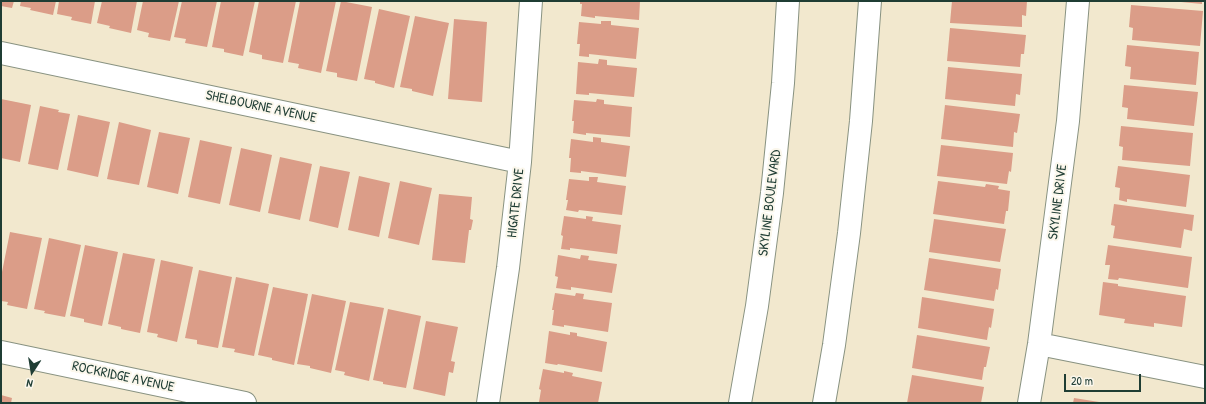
<!DOCTYPE html>
<style>
body{margin:0}
#map{position:relative;width:1206px;height:404px;overflow:hidden;background:#f2e8ce;font-family:"Patrick Hand",sans-serif}
canvas{display:block}
.frame{position:absolute;inset:0;border:2px solid #1f3d34;pointer-events:none}
.north{position:absolute;left:12px;top:352px;width:40px;height:40px;-webkit-text-stroke:3px #fbf7ec;paint-order:stroke;rotate:192deg;font-size:11px;font-weight:700;line-height:16px;text-align:center;color:#1f3d34}
.north::after{content:'';display:block;margin:auto;width:14px;height:18px;background:#1f3d34;clip-path:polygon(50% 0,100% 100%,50% 72%,0 100%)}
.scale{position:absolute;left:1064px;top:374px;width:77px;height:18px;box-sizing:border-box;border:2px solid #1f3d34;border-top:0;padding-left:5px;font-size:12px;line-height:14px;white-space:nowrap;color:#1f3d34;-webkit-text-stroke:3px #fbf7ec;paint-order:stroke}
</style>
<div id="map">
<canvas width="1206" height="404"></canvas>
<div class="frame"></div>
<div class="north">N</div>
<div class="scale">20 m</div>
</div>
<script>
const ctx = document.querySelector('canvas').getContext('2d');
ctx.lineJoin = 'round';
function fill(path, color) { ctx.fillStyle = color; ctx.fill(path, 'evenodd'); }
const poly = rows => new Path2D(rows.map(r => 'M' + r).join(''));
function stroke(path, color, width, dash) { ctx.strokeStyle = color; ctx.lineWidth = width; ctx.lineCap = dash ? 'butt' : 'round'; ctx.setLineDash(dash || []); ctx.stroke(path); }
function drawText(font, color, halo, rows, align = 'center') {
  ctx.font = font + ' "Patrick Hand",sans-serif'; ctx.lineWidth = 4; ctx.setLineDash([]); ctx.textBaseline = 'middle'; ctx.strokeStyle = halo; ctx.fillStyle = color; for (const [text, x, y, turn = 0] of rows) {
    ctx.save(); ctx.translate(x, y); ctx.rotate((+turn || 0) * Math.PI / 180); ctx.textAlign = isNaN(turn) ? turn : align; if (halo) ctx.strokeText(text, 0, 0); ctx.fillText(text, 0, 0); ctx.restore();
  }
}
const building = poly([
 [1,1,14,1,12,8,1,6],
 [21,1,56,1,53,15,30,10,31,8,20,6],
 [59,1,95,1,91,24,71,20,72,17,57,14],
 [102,1,137,1,131,33,109,28,110,26,97,23],
 [143,1,179,1,170,41,148,37,149,33,137,30],
 [182,1,217,1,207,47,185,43,186,39,174,37],
 [221,1,255,1,243,56,224,52,224,49,212,47],
 [259,1,296,1,283,63,262,59,262,55,249,52],
 [300,1,336,1,321,73,298,68,299,64,288,62],
 [341,1,372,7,357,81,337,77,337,73,326,71],
 [580,1,640,1,639,20,595,16,595,18,581,16,582,4,580,4],
 [952,1,1027,1,1026,16,1022,15,1022,27,950,23],
 [1181,1,1202,1,1202,4,1181,2],
 [1131,5,1203,11,1200,46,1132,40,1133,28,1129,27],
 [379,9,410,16,394,88,375,83,375,81,364,79],
 [415,16,449,23,433,96,412,91,412,89,400,87],
 [454,19,487,22,482,102,448,99],
 [601,21,611,21,611,25,639,28,636,59,589,54,589,57,579,56,580,44,577,44,579,22,601,24],
 [950,28,1026,35,1024,54,1021,54,1020,67,947,61],
 [1127,45,1199,52,1196,85,1130,79,1131,67,1125,66],
 [599,59,607,60,607,65,637,68,634,97,589,93,589,95,576,94,578,62,598,64],
 [948,67,1022,74,1020,95,1016,94,1015,106,945,99],
 [1124,85,1198,92,1194,126,1127,119,1128,108,1122,107],
 [1,99,31,105,20,162,1,158],
 [597,99,604,100,604,104,632,107,630,137,586,133,586,135,573,133,574,121,572,121,574,100,596,102],
 [945,105,1020,114,1017,133,1014,132,1013,147,941,139],
 [40,106,59,110,58,112,70,114,58,170,28,164],
 [78,115,110,122,98,177,67,170],
 [119,122,151,130,139,185,107,179],
 [1121,126,1193,133,1190,166,1122,160,1123,147,1119,146],
 [159,132,190,138,178,194,147,187],
 [593,137,601,138,601,142,630,146,626,177,581,171,581,173,570,172,571,158,569,158,571,139,593,142],
 [200,140,232,147,220,204,188,197],
 [941,145,1013,153,1011,172,1009,171,1007,184,937,176],
 [241,148,272,155,260,212,229,205],
 [280,157,312,164,300,220,268,213],
 [320,166,350,172,338,228,309,221],
 [1118,166,1190,175,1186,207,1127,199,1127,202,1119,200,1120,188,1115,187],
 [359,176,390,183,379,237,348,230],
 [589,177,598,177,597,182,626,186,622,215,579,210,578,212,566,210,568,200,566,200,569,179,589,181],
 [400,181,432,188,419,245,388,238],
 [938,181,985,187,986,184,999,186,998,189,1010,191,1008,211,1006,211,1004,224,933,214],
 [439,194,472,197,470,219,473,220,471,230,469,230,465,263,432,260],
 [1114,204,1194,215,1192,231,1184,229,1181,248,1113,238,1115,226,1111,225],
 [564,216,586,219,586,216,593,217,592,221,621,225,617,254,570,248,570,250,561,249,563,236,561,235],
 [934,219,1006,229,1000,262,929,252],
 [10,232,42,238,27,309,7,305,8,302,1,301,1,277],
 [49,238,81,245,65,317,44,313,45,311,34,309],
 [85,245,118,252,102,326,84,322,84,319,70,316],
 [1108,245,1192,257,1188,288,1119,278,1118,280,1108,279,1110,265,1105,265],
 [123,253,155,259,140,333,121,329,121,327,108,324],
 [558,255,580,259,581,255,589,256,588,260,617,264,612,293,571,287,571,290,556,288,558,277,555,276],
 [929,258,1001,269,998,290,996,289,994,301,924,290],
 [161,260,193,267,177,342,157,337,158,334,147,332],
 [199,270,232,277,218,348,197,344,197,340,185,338],
 [236,277,269,284,254,356,234,352,235,349,222,347],
 [1103,282,1118,284,1118,286,1186,296,1182,327,1154,323,1154,327,1124,323,1125,319,1099,315],
 [273,287,308,294,294,365,272,360,272,358,258,355],
 [555,293,575,296,576,293,584,294,583,299,612,303,608,332,564,325,564,327,552,325,554,310,552,310],
 [312,294,346,301,331,373,310,368,310,366,297,364],
 [922,297,994,309,991,328,989,327,987,340,918,328],
 [350,302,384,308,369,381,344,375,345,372,335,370],
 [388,309,421,316,406,388,383,384,383,382,373,380],
 [426,321,458,327,451,361,455,362,453,373,449,372,445,396,413,389],
 [549,331,570,335,570,332,577,333,577,336,607,342,602,372,558,364,557,365,545,363],
 [917,335,990,347,986,367,984,367,982,380,912,368],
 [543,369,564,373,564,371,573,373,572,376,602,382,598,403,539,402,541,390,539,389],
 [912,375,984,387,981,403,907,403],
 [1,395,12,398,11,403,1,403],
 [1074,398,1099,402,1098,403,1073,403]
]);
const minor = poly([
 [1,53,520,162],
 [1039,344,1205,377],
 [1,352,245,403],
 [488,403,508,268,520,162,531,1],
 [1029,403,1039,344,1068,121,1078,1]
]);
const primary = poly([
 [740,403,757,306,772,193,783,83,788,1],
 [824,403,834,345,849,233,861,121,870,1]
]);
const streetNames = [
 ["SHELBOURNE AVENUE",261,107,12],
 ["SKYLINE DRIVE",1058,202,-83],
 ["HIGATE DRIVE",516,203,-84],
 ["SKYLINE BOULEVARD",770,203,-83],
 ["ROCKRIDGE AVENUE",123,377,12]
];
fill(building, '#db9d88');
stroke(minor, '#889281', 24);
stroke(primary, '#889281', 24);
stroke(minor, '#fff', 22);
stroke(primary, '#fff', 22);
drawText('14px', '#1f3d34', '#fbf7ec', streetNames);
</script>
